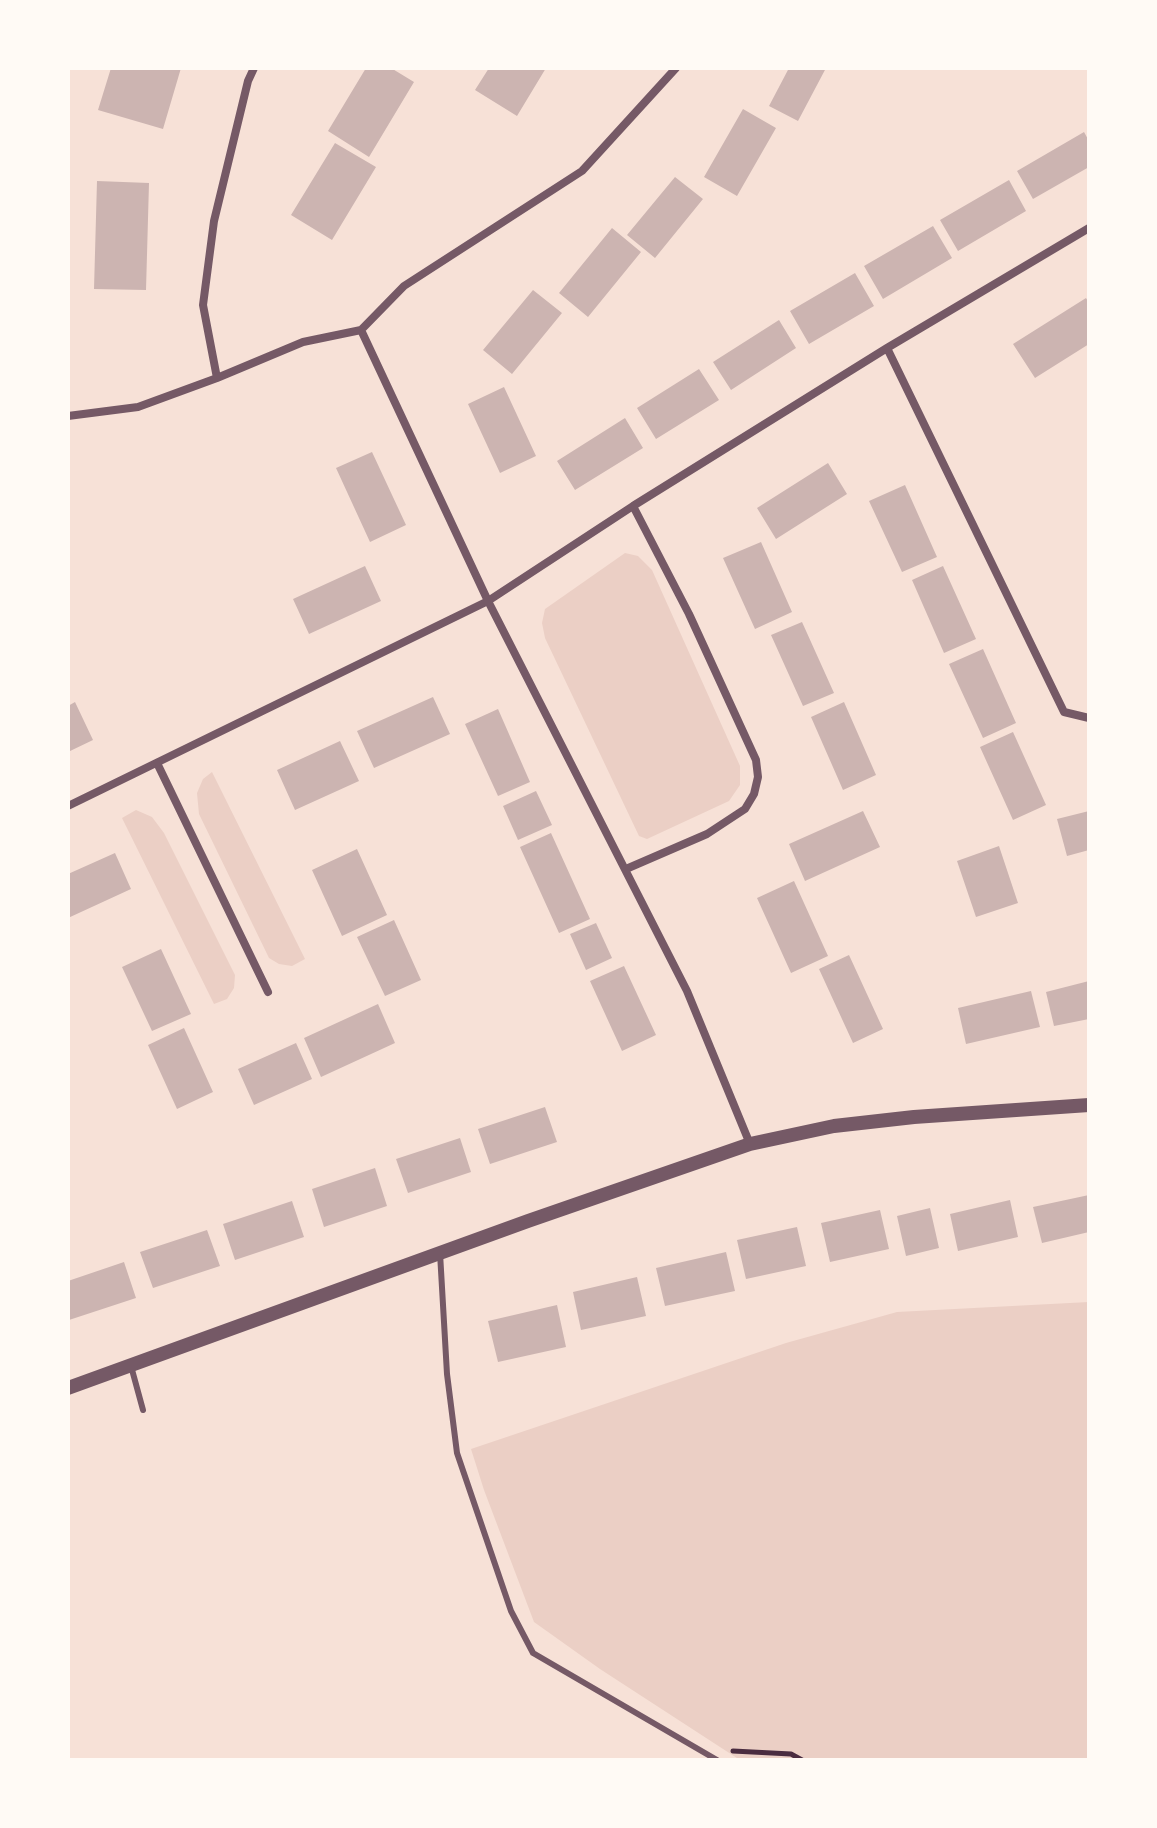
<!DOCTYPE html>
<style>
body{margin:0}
#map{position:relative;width:1157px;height:1828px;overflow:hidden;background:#f7e1d7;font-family:"Archivo Narrow",sans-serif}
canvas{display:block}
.frame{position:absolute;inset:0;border:70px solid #fffaf5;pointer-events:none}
</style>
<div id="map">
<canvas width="1157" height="1828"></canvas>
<div class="frame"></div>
</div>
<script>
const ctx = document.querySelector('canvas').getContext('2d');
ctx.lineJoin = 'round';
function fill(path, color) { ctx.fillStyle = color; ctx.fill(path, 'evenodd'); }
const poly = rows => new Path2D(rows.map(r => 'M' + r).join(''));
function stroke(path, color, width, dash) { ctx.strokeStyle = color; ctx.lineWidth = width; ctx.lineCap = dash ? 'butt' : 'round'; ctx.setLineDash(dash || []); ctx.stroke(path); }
const green = poly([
 [625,553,638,556,652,570,740,766,740,785,729,801,647,839,639,836,545,638,542,623,545,609],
 [212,772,305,959,292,966,279,964,269,958,199,814,197,793,203,779],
 [136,810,152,817,164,833,235,975,234,988,227,999,214,1004,122,818],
 [1089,1302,1089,1760,740,1760,600,1669,534,1622,484,1490,471,1449,786,1343,897,1312]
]);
const building = poly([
 [111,68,181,68,163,129,98,110],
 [366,68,391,68,414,82,369,157,328,131],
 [489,68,546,68,517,116,475,90],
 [789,68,826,68,798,121,769,106],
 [743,109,776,128,737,196,704,177],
 [1084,132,1089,141,1089,167,1033,199,1017,171],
 [335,143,376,167,332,240,291,215],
 [675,177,703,199,655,258,627,235],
 [1009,180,1026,211,958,251,940,220],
 [97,181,149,183,146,290,94,289],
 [933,226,952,258,883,299,864,266],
 [612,228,641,252,588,317,559,293],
 [855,273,874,306,809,344,790,311],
 [533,290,562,313,512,374,483,350],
 [1086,298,1089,303,1089,344,1035,378,1013,344],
 [779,320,796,348,731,390,713,362],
 [699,369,719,400,656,439,637,408],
 [504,387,536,456,500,473,468,404],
 [625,418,643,448,575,490,557,461],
 [372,452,406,525,370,542,336,468],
 [828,463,847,494,776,539,757,508],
 [905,485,937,557,902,572,869,501],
 [761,542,792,612,755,629,723,558],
 [365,566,381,601,309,634,293,599],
 [943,566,976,639,944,653,912,580],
 [802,622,834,693,803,706,771,635],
 [983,649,1016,723,983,738,949,664],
 [433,697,450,734,374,768,357,731],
 [75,702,93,740,68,752,68,706],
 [844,702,876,775,843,790,811,717],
 [498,709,530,782,498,796,465,724],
 [1013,732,1046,805,1013,820,980,747],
 [340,741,359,781,295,810,277,770],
 [536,791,552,825,518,840,503,806],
 [863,811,880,847,805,881,789,844],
 [1089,811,1089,850,1067,856,1057,819],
 [551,833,590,919,559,933,520,847],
 [999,846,1018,903,976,917,957,861],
 [357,849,387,915,342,936,312,870],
 [115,853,131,889,68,918,68,874],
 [794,881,828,956,791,973,757,898],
 [394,920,421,980,385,996,357,937],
 [596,923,612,958,586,970,570,934],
 [161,949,191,1014,152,1031,122,967],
 [849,955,883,1029,853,1043,819,969],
 [624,966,656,1035,622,1051,590,981],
 [1089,981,1089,1019,1054,1026,1046,992],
 [1031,991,1040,1027,966,1044,958,1008],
 [378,1004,395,1043,321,1077,304,1038],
 [184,1028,213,1092,177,1109,148,1045],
 [296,1043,312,1079,254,1105,238,1069],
 [545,1107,557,1142,490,1164,478,1129],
 [460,1138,471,1172,408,1193,396,1159],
 [375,1168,387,1206,324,1227,312,1189],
 [1089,1195,1089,1232,1042,1243,1033,1207],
 [1010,1200,1018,1237,958,1251,950,1214],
 [292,1201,304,1237,235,1260,223,1224],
 [930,1208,939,1248,906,1256,897,1216],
 [880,1210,889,1249,830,1262,821,1223],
 [797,1227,806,1266,746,1279,737,1240],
 [207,1230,220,1266,153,1288,140,1252],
 [726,1252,735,1291,665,1306,656,1268],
 [124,1262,136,1298,69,1320,68,1281],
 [637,1277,646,1316,581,1330,573,1292],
 [557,1305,566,1347,498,1362,488,1321]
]);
const path = poly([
 [733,1751,791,1754,802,1760]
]);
const service = poly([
 [440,1253,447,1374,457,1453,511,1611,533,1653,717,1760],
 [131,1366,143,1410]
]);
const minor = poly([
 [361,330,488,601,687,991,750,1144],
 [887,348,1064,712,1089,718],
 [217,378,203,305,214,221,248,81,254,68],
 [68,416,138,407,217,378,303,342,361,330,404,286,582,171,676,68],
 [157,763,268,992],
 [68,806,488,601,633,506,887,348,1089,228],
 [626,869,707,834,745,809,754,794,758,777,756,760,689,614,633,506]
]);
const tertiary = poly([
 [68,1388,528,1221,750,1144,834,1126,914,1117,1089,1105]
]);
fill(green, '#ebcfc5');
fill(building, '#ccb4b1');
stroke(path, '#4a2c40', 5);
stroke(service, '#755966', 6);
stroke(minor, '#755966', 8);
stroke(tertiary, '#755966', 14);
</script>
